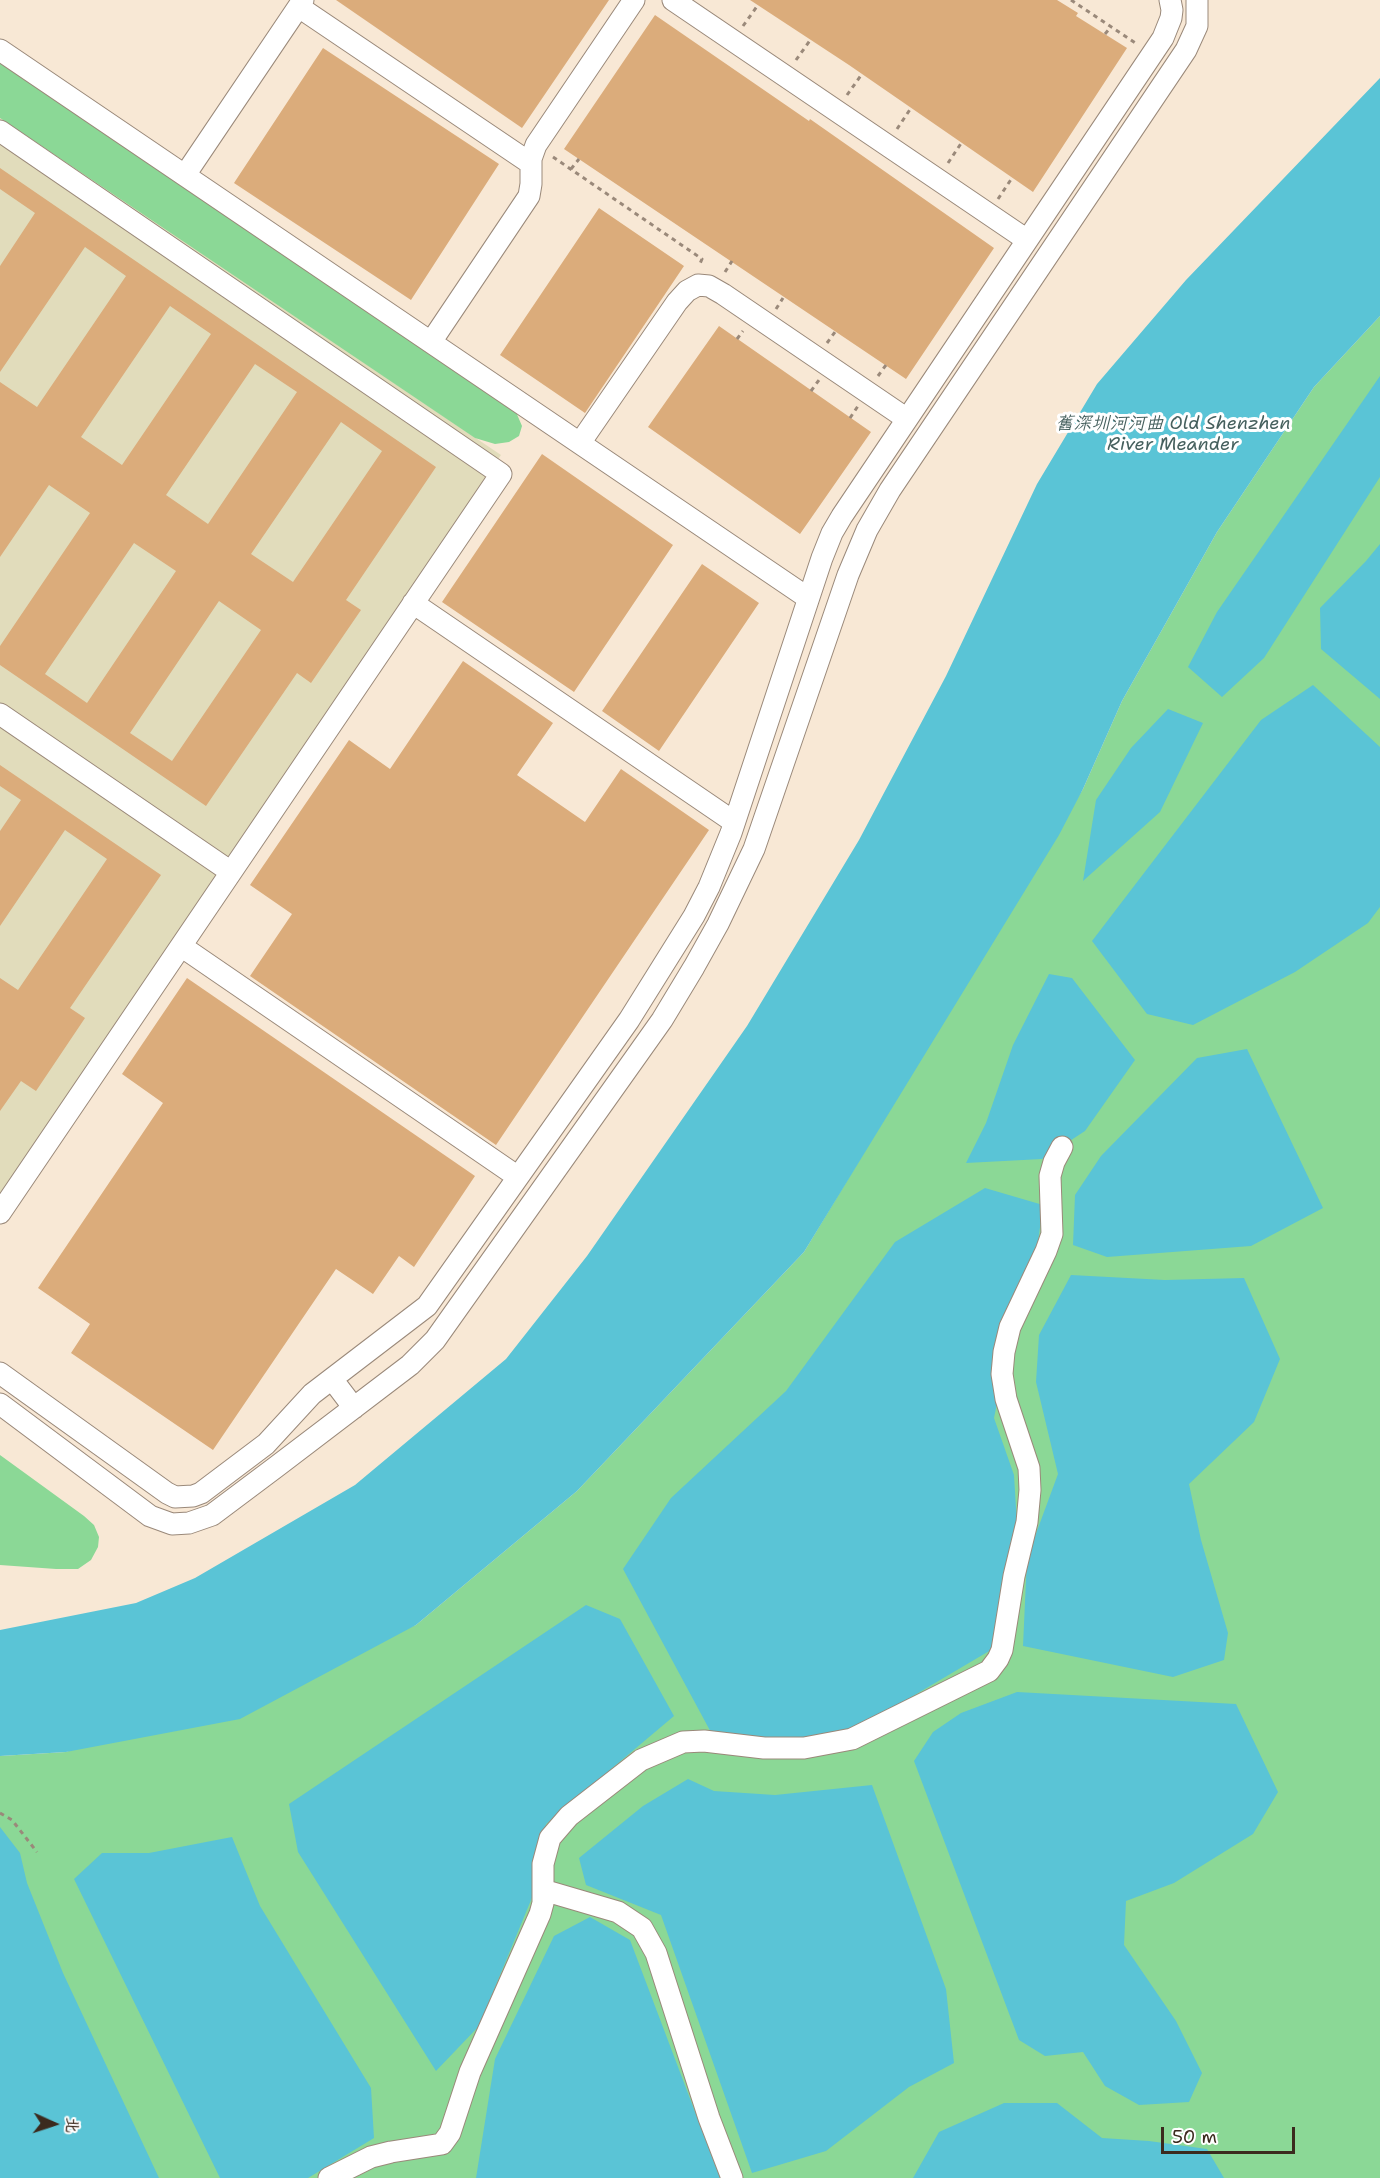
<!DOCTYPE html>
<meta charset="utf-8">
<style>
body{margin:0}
#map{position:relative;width:1380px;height:2178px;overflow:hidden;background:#f8e8d5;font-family:"Shantell Sans","LXGW WenKai TC",sans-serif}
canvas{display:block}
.north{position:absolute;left:24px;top:2094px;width:60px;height:60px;-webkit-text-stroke:4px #fff;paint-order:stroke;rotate:93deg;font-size:16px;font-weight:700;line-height:24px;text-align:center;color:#3b2a1e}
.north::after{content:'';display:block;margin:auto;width:21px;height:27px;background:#3b2a1e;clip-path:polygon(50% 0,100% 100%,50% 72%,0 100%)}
.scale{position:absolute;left:1161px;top:2127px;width:134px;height:27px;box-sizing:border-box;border:3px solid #3b2a1e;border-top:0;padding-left:8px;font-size:18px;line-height:21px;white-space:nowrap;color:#3b2a1e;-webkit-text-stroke:4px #fff;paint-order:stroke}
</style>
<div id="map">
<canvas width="1380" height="2178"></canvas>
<div class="north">北</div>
<div class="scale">50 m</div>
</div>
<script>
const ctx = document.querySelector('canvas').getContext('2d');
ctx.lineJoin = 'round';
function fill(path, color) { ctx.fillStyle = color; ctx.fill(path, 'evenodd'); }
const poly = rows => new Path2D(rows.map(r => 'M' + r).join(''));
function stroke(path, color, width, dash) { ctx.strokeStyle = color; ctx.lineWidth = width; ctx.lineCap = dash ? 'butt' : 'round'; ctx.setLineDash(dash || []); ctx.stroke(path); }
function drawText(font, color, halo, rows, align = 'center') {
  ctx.font = font + ' "Shantell Sans","LXGW WenKai TC",sans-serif'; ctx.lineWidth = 6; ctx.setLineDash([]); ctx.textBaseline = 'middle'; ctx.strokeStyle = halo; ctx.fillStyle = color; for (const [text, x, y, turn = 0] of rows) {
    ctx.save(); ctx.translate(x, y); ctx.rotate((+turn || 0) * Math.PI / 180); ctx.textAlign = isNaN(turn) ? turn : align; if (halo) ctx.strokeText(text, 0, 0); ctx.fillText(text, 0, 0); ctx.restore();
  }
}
const built = poly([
 [0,118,501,455,0,1195]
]);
const green = poly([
 [0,63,516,412,522,426,519,436,509,442,495,444,475,438,0,118],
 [1380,316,1380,2178,0,2178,0,1756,66,1752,416,1625,577,1491,804,1252,1083,789,1122,701,1217,532,1314,387],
 [0,1455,84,1516,94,1525,99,1537,98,1547,91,1560,78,1569,56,1569,0,1565]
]);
const water = poly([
 [1380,78,1380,316,1314,387,1217,532,1122,701,1083,789,1059,835,804,1252,577,1491,416,1625,240,1719,66,1752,0,1756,0,1630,136,1603,195,1578,355,1485,506,1359,587,1256,747,1026,859,840,946,676,1037,484,1097,384,1186,280],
 [1380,376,1380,477,1264,658,1222,697,1188,667,1217,612],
 [1380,544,1380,699,1321,649,1320,608,1366,561],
 [1313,685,1380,747,1380,907,1368,923,1295,972,1193,1025,1147,1014,1092,941,1261,720],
 [1168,709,1203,723,1160,812,1083,881,1096,800,1131,748],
 [1049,974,1072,978,1135,1060,1085,1131,1042,1159,966,1163,986,1123,1013,1045],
 [1247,1049,1323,1208,1251,1246,1107,1257,1073,1245,1075,1195,1101,1156,1197,1058],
 [985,1188,1043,1205,1033,1279,1009,1345,994,1418,1014,1475,1017,1525,999,1598,996,1647,830,1745,714,1738,623,1569,671,1498,786,1391,895,1242],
 [1071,1275,1165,1280,1244,1278,1280,1359,1254,1422,1189,1484,1201,1540,1228,1633,1224,1660,1173,1677,1023,1646,1027,1558,1058,1474,1036,1382,1039,1335],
 [586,1605,620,1619,674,1716,546,1824,536,1888,479,2026,436,2071,298,1852,289,1804],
 [1017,1692,1236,1704,1278,1792,1253,1834,1174,1883,1126,1901,1124,1945,1176,2021,1202,2073,1189,2102,1139,2105,1105,2086,1083,2052,1045,2056,1019,2040,914,1761,933,1732,961,1713],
 [688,1779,714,1791,775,1795,872,1785,946,1989,954,2063,909,2087,826,2151,752,2173,661,1915,586,1885,579,1858,643,1806],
 [0,1827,20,1853,27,1883,63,1973,159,2178,0,2178],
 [232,1837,260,1906,371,2088,374,2138,308,2178,220,2178,74,1879,102,1853,149,1853],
 [590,1917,630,1940,720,2178,476,2178,495,2059,554,1936],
 [1004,2103,1057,2103,1102,2138,1149,2141,1207,2149,1224,2178,913,2178,939,2132]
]);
const building = poly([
 [336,0,609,0,522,128],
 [750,0,1057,0,1078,13,1076,16,1127,48,1033,192,849,65],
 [655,15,809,121,810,119,994,248,906,379,564,149],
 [323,48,499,164,411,300,234,183],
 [0,168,436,467,346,600,361,610,311,683,297,673,206,806,0,665,0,646,90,513,49,485,0,557,0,382,37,407,126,276,85,247,0,372,0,266,35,213,0,189],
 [170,306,211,334,122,465,81,437],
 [255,364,297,392,208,524,166,495],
 [341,422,382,451,293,582,251,554],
 [134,543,176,571,87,703,45,674],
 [219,601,261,630,172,761,130,733],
 [599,208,684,266,585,413,500,355],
 [719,326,871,432,800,534,648,427],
 [542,454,673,545,574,692,442,602],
 [702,564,759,603,659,751,602,711],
 [463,661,553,723,517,775,585,822,621,769,709,830,496,1145,250,976,292,914,250,885,349,740,390,769],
 [0,765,161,875,70,1008,85,1018,36,1091,21,1081,0,1111,0,978,18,990,107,859,65,830,0,926,0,831,21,800,0,786],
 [187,978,475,1176,414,1267,399,1256,373,1294,336,1269,213,1450,71,1353,90,1324,38,1288,163,1103,122,1074]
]);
const path = poly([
 [1071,0,1137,44],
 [743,26,758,5],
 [1105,34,1111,27],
 [796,60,811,39],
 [847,95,862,74],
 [897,129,911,108],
 [553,157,702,259,699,266],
 [948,163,962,142],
 [571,169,579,159],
 [998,199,1012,178],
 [725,272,732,261],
 [776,309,783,298],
 [737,339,743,331],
 [827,343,835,332],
 [878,376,886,365],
 [811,391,819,380],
 [850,418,858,406],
 [0,1813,12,1820,37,1852]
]);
const minor = poly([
 [673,0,1027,240],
 [299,7,530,163],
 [0,50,808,598],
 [0,131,501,474,0,1213],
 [185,175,303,0],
 [431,342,529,196,531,184,531,159,536,145,634,0],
 [580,443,677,302,687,291,698,285,709,286,723,294,907,419],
 [413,603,734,822],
 [0,714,231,872],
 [181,946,518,1177],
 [0,1373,167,1493,175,1497,193,1496,201,1493,266,1444,312,1394,427,1306,629,1020,694,916,709,887,731,833,822,558,832,533,842,516,1163,38,1171,18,1172,10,1170,0],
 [332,1379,354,1408],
 [0,1404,150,1516,172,1524,189,1523,212,1515,276,1467,410,1365,435,1340,662,1020,694,967,718,924,754,849,848,575,867,530,890,490,1186,50,1197,26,1197,0],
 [543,1890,618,1912,642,1928,656,1953,709,2118,732,2178],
 [329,2178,371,2157,391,2152,442,2144,450,2133,470,2072,540,1914,543,1903,543,1864,550,1838,569,1816,641,1760,683,1742,704,1741,764,1748,804,1748,852,1739,989,1671,998,1659,1002,1650,1014,1576,1027,1522,1030,1490,1029,1468,1006,1399,1002,1374,1004,1352,1010,1327,1046,1251,1052,1234,1050,1176,1054,1162,1062,1147]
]);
const waterNames = [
 ["舊深圳河河曲 Old Shenzhen",1173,424],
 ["River Meander",1173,445]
];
fill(built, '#e1dcbb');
fill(green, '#8bd896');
fill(water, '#5ac4d6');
fill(building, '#dbac7b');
stroke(minor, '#9a897a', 23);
stroke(path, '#9a897a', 3, [4.5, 4.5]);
stroke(minor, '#fff', 21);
drawText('italic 18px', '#46605e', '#fff', waterNames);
</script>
